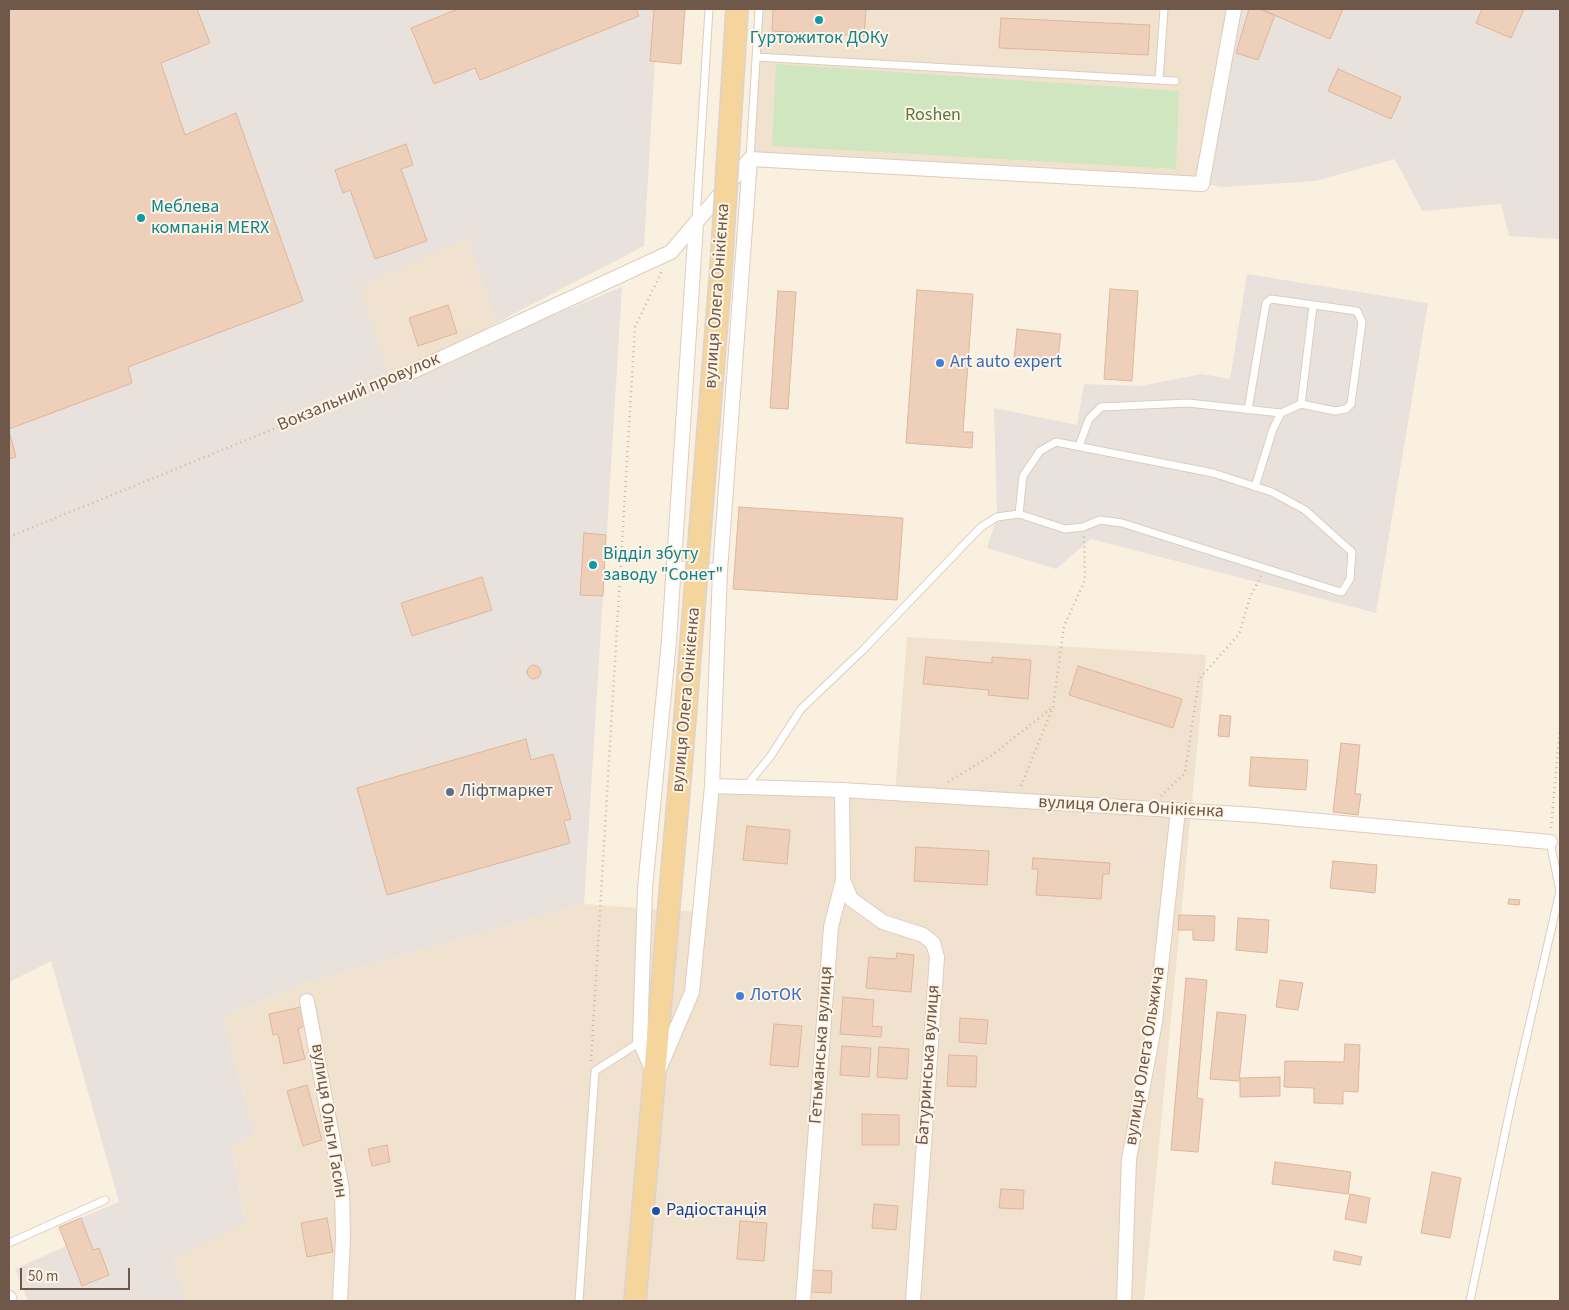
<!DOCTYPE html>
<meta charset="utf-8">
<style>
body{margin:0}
#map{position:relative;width:1569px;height:1310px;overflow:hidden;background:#faf0e0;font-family:"Source Sans 3",sans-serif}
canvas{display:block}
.frame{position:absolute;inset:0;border:10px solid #6f574a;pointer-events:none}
.scale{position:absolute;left:20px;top:1268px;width:110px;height:22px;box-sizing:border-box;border:2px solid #6f574a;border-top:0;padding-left:6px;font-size:15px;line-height:18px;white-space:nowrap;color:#6f574a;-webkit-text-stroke:4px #fef5e6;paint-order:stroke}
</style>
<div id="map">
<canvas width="1569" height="1310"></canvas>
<div class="frame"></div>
<div class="scale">50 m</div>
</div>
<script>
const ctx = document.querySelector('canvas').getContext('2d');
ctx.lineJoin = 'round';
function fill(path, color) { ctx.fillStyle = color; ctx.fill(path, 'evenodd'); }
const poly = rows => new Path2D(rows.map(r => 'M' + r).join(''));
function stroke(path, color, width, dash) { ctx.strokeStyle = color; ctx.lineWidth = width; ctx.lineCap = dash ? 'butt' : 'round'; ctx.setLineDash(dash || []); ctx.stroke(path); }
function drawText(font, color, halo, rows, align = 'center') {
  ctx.font = font + ' "Source Sans 3",sans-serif'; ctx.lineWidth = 4; ctx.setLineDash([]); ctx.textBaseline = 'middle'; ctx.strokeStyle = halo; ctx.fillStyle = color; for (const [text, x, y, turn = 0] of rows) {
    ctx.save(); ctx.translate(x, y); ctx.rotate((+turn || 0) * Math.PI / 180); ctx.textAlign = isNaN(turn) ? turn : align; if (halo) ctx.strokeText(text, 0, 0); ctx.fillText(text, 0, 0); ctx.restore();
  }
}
const residential = poly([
 [759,9,1234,9,1202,184,750,159],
 [467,238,496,323,407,374,391,381,359,287],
 [907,637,1206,655,1144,1301,186,1301,173,1259,245,1223,232,1146,255,1134,223,1017,304,984,584,904,700,912,712,786,895,793]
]);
const industrial = poly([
 [9,9,658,9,644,246,496,323,467,238,360,287,391,381,622,287,584,904,304,984,223,1017,255,1134,232,1146,245,1223,173,1259,186,1301,28,1301,15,1269,66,1246,59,1227,119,1202,51,961,9,982],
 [1234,9,1560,9,1560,239,1509,236,1501,204,1422,211,1395,159,1315,181,1224,187,1202,184],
 [1247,274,1428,303,1376,613,1091,539,1056,569,987,548,997,517,994,408,1077,425,1084,384,1140,386,1202,374,1230,379]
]);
const green = poly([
 [776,64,1179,91,1176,169,772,146]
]);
const building = poly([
 [9,9,197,9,210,43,161,63,185,135,236,113,303,301,128,367,132,383,9,429,9,9],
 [458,9,636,9,639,16,480,80,475,68,434,84,411,28,458,9],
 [654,9,685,9,681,64,650,61,654,9],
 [773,9,866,9,864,36,772,31,773,9],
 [1249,9,1260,9,1275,15,1258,60,1236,53,1249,9],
 [1260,9,1343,9,1330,39,1260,9],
 [1482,9,1524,9,1511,38,1476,23,1482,9],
 [1001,18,1150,25,1148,55,999,48,1001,18],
 [1338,69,1401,97,1391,119,1328,91,1338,69],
 [406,144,413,165,401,169,427,241,375,259,350,190,343,193,335,170,406,144],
 [1110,289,1138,291,1132,381,1104,379,1110,289],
 [917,290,973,294,963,432,973,432,972,448,906,443,917,290],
 [778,291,796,292,788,409,770,408,778,291],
 [448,305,457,333,418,346,409,318,448,305],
 [1017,329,1061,334,1057,366,1014,361,1017,329],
 [9,431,16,457,9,459,9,431],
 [739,507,903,518,897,600,733,589,739,507],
 [584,533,606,535,603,596,580,595,584,533],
 [482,577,492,610,412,636,401,603,482,577],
 [926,657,992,663,992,657,1031,660,1028,699,988,695,989,690,923,684,926,657],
 '527 672a7 7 0 1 1 14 0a7 7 0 1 1-14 0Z',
 [1078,666,1182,699,1173,728,1069,695,1078,666],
 [1220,715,1231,716,1229,737,1218,736,1220,715],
 [526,739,531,760,553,754,571,819,564,821,570,843,387,895,357,788,526,739],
 [1341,743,1360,745,1355,794,1361,794,1358,815,1333,812,1341,743],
 [1251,757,1308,760,1306,790,1249,786,1251,757],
 [747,826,790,830,787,864,743,860,747,826],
 [916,847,989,851,987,885,914,881,916,847],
 [1033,858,1110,863,1109,874,1103,874,1101,899,1036,895,1038,869,1032,869,1033,858],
 [1333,861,1377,865,1375,893,1330,888,1333,861],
 [1509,899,1520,900,1519,905,1508,904,1509,899],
 [1179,915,1215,916,1214,941,1193,940,1193,930,1178,930,1179,915],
 [1238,918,1269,920,1267,953,1236,950,1238,918],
 [897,953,914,955,911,992,866,988,869,957,896,959,897,953],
 [1186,978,1207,980,1197,1098,1203,1099,1198,1152,1171,1150,1186,978],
 [1280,980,1303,983,1298,1010,1276,1007,1280,980],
 [843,997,874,1000,872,1026,882,1027,881,1037,840,1034,843,997],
 [301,1007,305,1025,298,1029,305,1059,284,1064,278,1034,273,1035,269,1014,301,1007],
 [1217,1012,1246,1015,1239,1081,1210,1079,1217,1012],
 [960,1018,988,1020,986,1044,959,1042,960,1018],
 [774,1024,802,1026,798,1067,770,1065,774,1024],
 [1345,1044,1360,1045,1358,1092,1343,1091,1343,1104,1314,1103,1314,1088,1284,1087,1285,1061,1344,1062,1345,1044],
 [842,1046,871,1048,869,1077,840,1075,842,1046],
 [879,1047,909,1049,907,1079,877,1077,879,1047],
 [949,1055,977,1056,976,1087,947,1086,949,1055],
 [1280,1077,1280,1096,1240,1097,1240,1078,1280,1077],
 [307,1085,322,1140,303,1146,287,1091,307,1085],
 [862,1114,899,1115,899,1145,862,1145,862,1114],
 [387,1145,390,1162,372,1166,368,1149,387,1145],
 [1275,1162,1351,1172,1348,1194,1272,1184,1275,1162],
 [1432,1172,1461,1178,1450,1238,1421,1233,1432,1172],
 [1001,1189,1024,1190,1023,1209,999,1208,1001,1189],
 [1350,1194,1370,1198,1366,1223,1345,1219,1350,1194],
 [874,1204,898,1206,896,1230,872,1228,874,1204],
 [81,1218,93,1250,99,1248,109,1275,82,1286,59,1227,81,1218],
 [327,1218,333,1252,307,1257,301,1223,327,1218],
 [740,1221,767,1223,764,1261,737,1259,740,1221],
 [1335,1251,1362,1257,1360,1265,1333,1260,1335,1251],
 [811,1270,832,1271,831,1293,810,1292,811,1270]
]);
const path = poly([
 [9,537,396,379],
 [948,782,992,755,1053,707],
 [1021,786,1053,707,1064,626,1085,580,1084,536],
 [1161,796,1185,773,1199,679,1239,634,1250,597,1261,576],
 [1551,828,1560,727],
 [591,1061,635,327,662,271]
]);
const lane = poly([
 [756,57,1175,81],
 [1159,80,1164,9],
 [750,159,759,9],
 [696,219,709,9],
 [1248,410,1266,303,1271,299,1357,311,1362,322,1351,404,1346,409,1335,411,1301,404],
 [1079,446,1089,419,1101,407,1188,403,1281,413],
 [1255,487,1273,429,1281,413,1301,404,1313,306],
 [746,786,770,757,801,709,863,650,981,527,997,517,1019,514,1023,476,1040,451,1056,442,1213,473,1272,492,1305,510,1352,552,1350,579,1342,592,1337,591,1122,523,1100,520,1083,527,1065,529,1019,514],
 [9,1243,105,1200],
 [579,1301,595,1071,640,1042],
 [1470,1301,1512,1100,1560,891,1550,842]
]);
const street = poly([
 [750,159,1202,184,1234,9],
 [407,374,671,252,750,159],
 [673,568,720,571],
 [712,786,842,790,1255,815,1550,842],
 [843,880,851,899,883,922,923,935,933,943,937,957,913,1301],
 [307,1001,342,1190,343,1238,340,1301],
 [660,1067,692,992,700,912,712,786,720,571,750,159],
 [653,1071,640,1042,645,888,669,641,696,224],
 [9,1298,10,1301],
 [803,1301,831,927,843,880,842,790],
 [1124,1301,1129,1159,1155,1022,1178,810]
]);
const primary = poly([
 [635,1301,682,755]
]);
const primaryBridge = poly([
 [682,755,721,269,737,9]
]);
const markers = [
 [819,20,5,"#0f9aa8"],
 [141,218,5,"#0f9aa8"],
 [940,363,5,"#3f7fe0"],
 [593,565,5,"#0f9aa8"],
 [450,792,5,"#5c6f8a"],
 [740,996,5,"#3f7fe0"],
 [656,1211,5,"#1a4fb4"]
];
const cultureNames = [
 ["Гуртожиток ДОКу",819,39,"center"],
 ["Меблева",151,208],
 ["компанія MERX",151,229],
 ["Відділ збуту",603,555],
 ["заводу \"Сонет\"",603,576]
];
const parkNames = [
 ["Roshen",933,116]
];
const streetNames = [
 ["вулиця Олега Онікієнка",718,296,-86],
 ["Вокзальний провулок",359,393,-23],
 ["вулиця Олега Онікієнка",687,700,-85],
 ["вулиця Олега Онікієнка",1131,808,3],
 ["Гетьманська вулиця",822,1045,-86],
 ["вулиця Олега Ольжича",1146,1056,-81],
 ["Батуринська вулиця",929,1065,-86],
 ["вулиця Ольги Гасин",328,1121,81]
];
const shopNames = [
 ["Art auto expert",950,363],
 ["ЛотОК",750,996]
];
const serviceNames = [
 ["Ліфтмаркет",460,792]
];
const transitNames = [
 ["Радіостанція",666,1211]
];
fill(residential, '#f1e2cf');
fill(industrial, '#e9e2dc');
fill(green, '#cfe6c0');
fill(building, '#eecfba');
stroke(building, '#dfb69b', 1);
stroke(lane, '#ddcdbd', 9);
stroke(street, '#ddcdbd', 16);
stroke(primary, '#dad3d0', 24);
stroke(path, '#d2b39e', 2.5, [1, 4]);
stroke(lane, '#fff', 7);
stroke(street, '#fff', 14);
stroke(primary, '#f6d59c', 21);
stroke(primaryBridge, '#dad3d0', 24, []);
stroke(primaryBridge, '#f6d59c', 21);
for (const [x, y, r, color] of markers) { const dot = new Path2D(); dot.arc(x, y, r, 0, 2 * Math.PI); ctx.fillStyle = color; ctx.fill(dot); stroke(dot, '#fef5e6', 2); }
drawText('18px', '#0d838f', '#fef5e6', cultureNames, 'left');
drawText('18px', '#547a45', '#fef5e6', parkNames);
drawText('18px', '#6f574a', '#fef5e6', streetNames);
drawText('18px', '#366cbe', '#fef5e6', shopNames, 'left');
drawText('18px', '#4e5e75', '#fef5e6', serviceNames, 'left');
drawText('18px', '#164399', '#fef5e6', transitNames, 'left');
</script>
